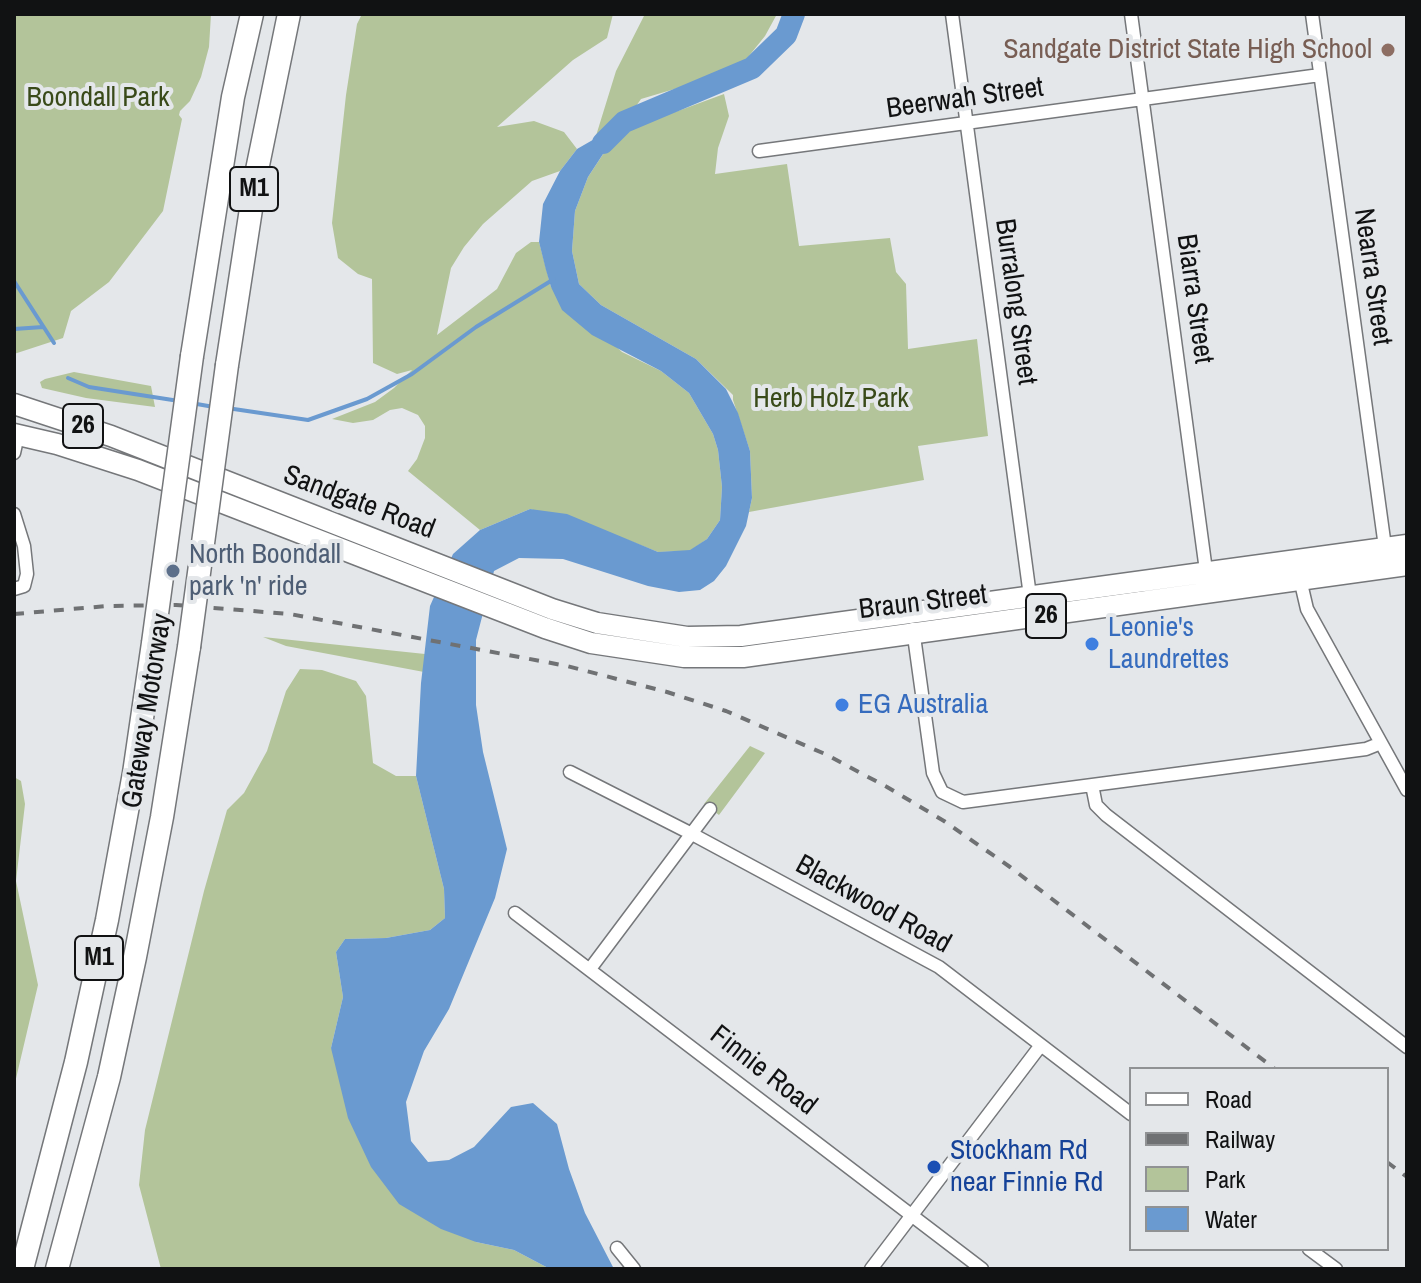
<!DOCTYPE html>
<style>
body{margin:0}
#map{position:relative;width:1421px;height:1283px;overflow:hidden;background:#e4e7ea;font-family:"Archivo Narrow",sans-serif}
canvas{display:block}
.frame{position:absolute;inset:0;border:16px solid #111213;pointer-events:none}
.legend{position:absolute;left:1129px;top:1067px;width:260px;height:184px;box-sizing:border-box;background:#e4e7ea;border:2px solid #909294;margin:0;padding:10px 14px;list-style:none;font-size:24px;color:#111213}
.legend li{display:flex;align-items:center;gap:16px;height:40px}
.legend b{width:40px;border:2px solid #909294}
</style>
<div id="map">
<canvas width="1421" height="1283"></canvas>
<div class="frame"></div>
<ul class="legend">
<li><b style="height:10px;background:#fff"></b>Road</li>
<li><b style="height:10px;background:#6f7173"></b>Railway</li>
<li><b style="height:22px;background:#b3c49a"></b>Park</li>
<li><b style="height:22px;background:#6a9ad0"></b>Water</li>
</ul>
</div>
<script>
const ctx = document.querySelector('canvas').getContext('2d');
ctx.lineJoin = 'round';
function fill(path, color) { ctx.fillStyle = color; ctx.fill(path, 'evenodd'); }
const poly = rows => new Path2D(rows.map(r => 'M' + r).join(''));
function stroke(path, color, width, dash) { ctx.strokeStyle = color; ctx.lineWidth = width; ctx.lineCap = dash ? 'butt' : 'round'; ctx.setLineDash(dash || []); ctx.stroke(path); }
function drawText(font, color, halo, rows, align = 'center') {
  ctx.font = font + ' "Archivo Narrow",sans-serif'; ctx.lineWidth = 8; ctx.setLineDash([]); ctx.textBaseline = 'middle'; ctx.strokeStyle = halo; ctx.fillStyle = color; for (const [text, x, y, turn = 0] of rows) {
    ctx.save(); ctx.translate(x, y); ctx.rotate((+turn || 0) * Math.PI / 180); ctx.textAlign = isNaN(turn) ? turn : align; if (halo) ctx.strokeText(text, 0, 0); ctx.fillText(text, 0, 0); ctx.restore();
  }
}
const green = poly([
 [14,14,211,14,209,47,201,77,190,101,180,111,179,115,182,119,163,211,109,282,71,311,63,338,14,354],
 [362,14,613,14,607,38,573,60,497,127,534,121,564,132,577,149,560,171,532,181,483,224,464,247,451,268,437,335,497,289,516,253,531,242,539,242,551,287,622,352,661,371,689,393,713,434,718,450,722,487,720,520,707,539,690,551,658,552,620,537,530,509,480,530,408,471,417,459,425,438,425,426,418,415,402,408,390,410,373,420,353,423,332,419,375,402,394,388,412,370,397,374,373,363,372,279,358,274,338,258,332,223,346,95,357,24],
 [645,14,777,14,765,36,744,62,688,85,641,99,625,122,678,111,724,94,729,116,718,148,715,174,787,164,799,246,890,238,896,272,906,284,908,349,977,339,988,436,918,446,924,480,749,512,752,498,750,451,733,400,733,395,696,359,601,305,579,284,572,251,575,211,588,177,623,124,595,139,616,71],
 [74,372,151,386,155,407,86,398,42,388,40,382,45,379],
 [263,637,425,654,424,672,286,646],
 [300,669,322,670,356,681,366,696,373,763,396,776,416,776,444,889,445,918,430,930,386,938,345,939,336,952,343,997,331,1048,476,1242,514,1250,550,1269,161,1269,139,1185,145,1130,204,891,227,810,244,793,267,751,286,691],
 [750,746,765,753,719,815,704,804],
 [14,777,21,781,25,804,16,881,38,985,14,1087]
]);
const water = poly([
 [624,122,588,177,575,211,572,251,579,284,601,305,696,359,726,389,738,413,750,451,752,498,746,526,726,566,714,581,700,590,679,592,648,586,563,559,519,558,494,571,476,640,476,705,483,752,507,849,495,898,449,1009,424,1051,406,1102,411,1141,428,1162,449,1160,474,1147,511,1107,533,1103,557,1124,569,1169,585,1213,614,1269,550,1269,514,1250,476,1242,441,1229,399,1204,371,1167,348,1118,331,1048,343,997,336,952,345,939,386,938,430,930,445,918,444,889,416,776,421,683,430,606,453,554,480,530,530,509,567,514,658,552,690,550,707,539,720,520,722,487,718,450,713,434,689,393,661,371,592,335,562,310,551,287,546,270,539,242,543,204,560,171,577,149]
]);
const stream = poly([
 [14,281,54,343],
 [14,329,43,327],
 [68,378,89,387,179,401],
 [191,403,214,407],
 [227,408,308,420,367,399,412,374,476,327,554,279]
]);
const river = poly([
 [603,143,624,122,752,68,786,35,794,14]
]);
const minor = poly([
 [952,14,1030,596],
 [1131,14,1207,578],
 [1312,14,1385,547],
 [759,151,1320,75],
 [14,453,18,435],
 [14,514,24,546,27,574,24,586,14,589],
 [1300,579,1307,609,1407,790],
 [913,629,933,773,942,792,963,802,1366,749,1381,743],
 [570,772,692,834,939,967,1131,1114],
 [1092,785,1096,805,1106,815,1407,1047],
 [515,913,982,1269],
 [590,969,710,809],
 [617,1248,634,1269],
 [1309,1249,1336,1269],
 [871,1269,1041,1045]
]);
const trunk = poly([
 [14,404,111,436,552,609,597,623,687,637,741,636,1407,545],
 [14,434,57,444,138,470,545,628,591,643,684,657,743,657,1407,565]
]);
const motorway = poly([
 [192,356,233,97,252,14],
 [227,365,257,170,289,14],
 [22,1269,76,1062,107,920,134,773,153,643],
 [57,1269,109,1077,135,957,162,817,189,647]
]);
const rail = poly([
 [14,614,107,606,176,605,290,614,567,666,667,692,726,711,825,754,887,787,944,821,1010,867,1275,1069],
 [1387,1162,1407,1177]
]);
const motorwayBridge = poly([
 [153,643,192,356],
 [189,647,227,365]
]);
const markers = [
 [1388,50,8,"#8d6e63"],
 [173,571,8,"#5c6f8a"],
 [1092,644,8,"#3f7fe0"],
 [842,705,8,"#3f7fe0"],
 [934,1167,8,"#1a4fb4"]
];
const shields = [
 [254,189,48],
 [83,426,40],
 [1046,616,40],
 [99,958,48]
];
const shieldNames = [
 ["M1",254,189],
 ["26",83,426],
 ["26",1046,616],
 ["M1",99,958]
];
const educationNames = [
 ["Sandgate District State High School",1372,50]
];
const parkNames = [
 ["Boondall Park",98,98],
 ["Herb Holz Park",831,399]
];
const streetNames = [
 ["Beerwah Street",965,99,-8],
 ["Nearra Street",1372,277,82],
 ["Biarra Street",1194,299,82],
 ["Burralong Street",1015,302,82],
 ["Sandgate Road",359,503,21],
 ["Braun Street",923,603,-7],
 ["Gateway Motorway",148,711,-81],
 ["Blackwood Road",873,905,29],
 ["Finnie Road",763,1071,38]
];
const serviceNames = [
 ["North Boondall",189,555],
 ["park 'n' ride",189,587]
];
const shopNames = [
 ["Leonie's",1108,628],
 ["Laundrettes",1108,660],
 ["EG Australia",858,705]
];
const transitNames = [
 ["Stockham Rd",950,1151],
 ["near Finnie Rd",950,1183]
];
fill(green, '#b3c49a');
fill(water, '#6a9ad0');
stroke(stream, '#6a9ad0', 4);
stroke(river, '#6a9ad0', 22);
stroke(minor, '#75777a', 15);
stroke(trunk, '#75777a', 23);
stroke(motorway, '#75777a', 25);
stroke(minor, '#fff', 12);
stroke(trunk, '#fff', 20);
stroke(motorway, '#fff', 22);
stroke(rail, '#6f7173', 4, [10, 10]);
stroke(motorwayBridge, '#75777a', 25, []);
stroke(motorwayBridge, '#fff', 22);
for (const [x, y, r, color] of markers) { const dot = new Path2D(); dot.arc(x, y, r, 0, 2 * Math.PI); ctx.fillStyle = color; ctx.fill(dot); stroke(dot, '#e4e7ea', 3); }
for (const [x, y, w] of shields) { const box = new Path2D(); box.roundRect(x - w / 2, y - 22, w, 44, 6); ctx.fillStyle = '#e4e7ea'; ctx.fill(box); stroke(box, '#111213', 2); }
drawText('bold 26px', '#111213', null, shieldNames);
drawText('28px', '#785e54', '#e4e7ea', educationNames, 'right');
drawText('28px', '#394a19', '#e4e7ea', parkNames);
drawText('28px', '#111213', '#e4e7ea', streetNames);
drawText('28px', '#4e5e75', '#e4e7ea', serviceNames, 'left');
drawText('28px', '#366cbe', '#e4e7ea', shopNames, 'left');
drawText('28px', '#164399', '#e4e7ea', transitNames, 'left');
</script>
